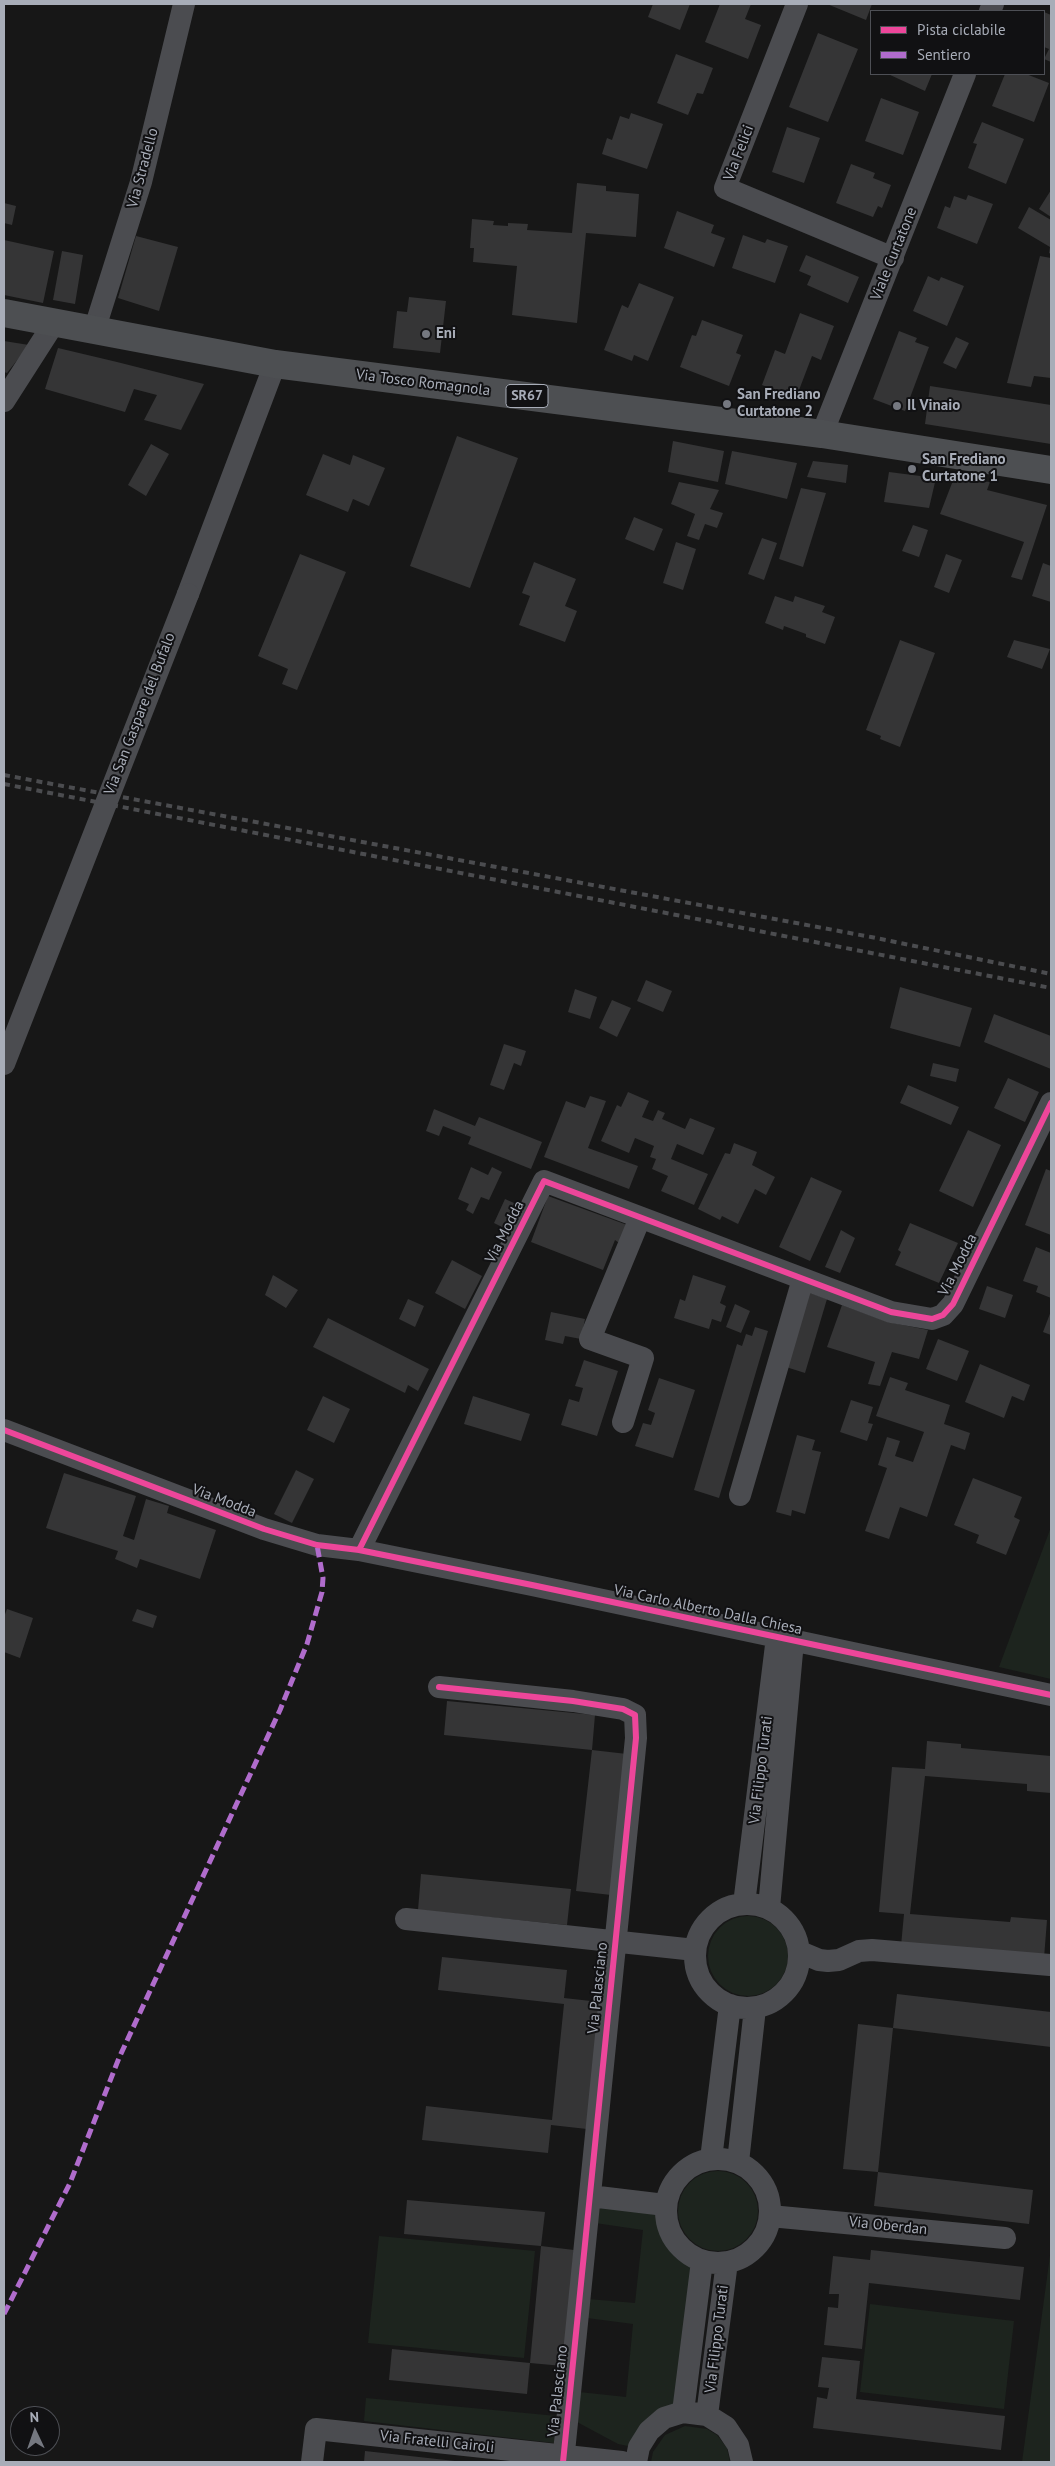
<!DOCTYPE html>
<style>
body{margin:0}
#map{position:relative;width:1055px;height:2466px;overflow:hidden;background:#171717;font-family:"PT Sans",sans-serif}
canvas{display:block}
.frame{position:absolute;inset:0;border:5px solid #a8adb8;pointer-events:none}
.legend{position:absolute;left:870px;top:10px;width:175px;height:65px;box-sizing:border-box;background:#111113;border:1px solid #4d4f55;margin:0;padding:6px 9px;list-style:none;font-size:15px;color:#a8adb8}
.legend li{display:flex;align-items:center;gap:10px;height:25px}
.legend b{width:25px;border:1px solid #4d4f55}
.north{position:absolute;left:10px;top:2406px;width:50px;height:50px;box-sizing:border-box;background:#111113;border:1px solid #4d4f55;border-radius:50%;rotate:357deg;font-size:14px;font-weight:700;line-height:20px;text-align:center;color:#a8adb8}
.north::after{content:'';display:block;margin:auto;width:18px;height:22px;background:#757880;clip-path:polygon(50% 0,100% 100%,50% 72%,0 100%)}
</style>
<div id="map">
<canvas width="1055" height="2466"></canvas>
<div class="frame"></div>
<ul class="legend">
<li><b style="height:6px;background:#ed469a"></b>Pista ciclabile</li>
<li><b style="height:6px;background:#b06ccc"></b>Sentiero</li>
</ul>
<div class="north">N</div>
</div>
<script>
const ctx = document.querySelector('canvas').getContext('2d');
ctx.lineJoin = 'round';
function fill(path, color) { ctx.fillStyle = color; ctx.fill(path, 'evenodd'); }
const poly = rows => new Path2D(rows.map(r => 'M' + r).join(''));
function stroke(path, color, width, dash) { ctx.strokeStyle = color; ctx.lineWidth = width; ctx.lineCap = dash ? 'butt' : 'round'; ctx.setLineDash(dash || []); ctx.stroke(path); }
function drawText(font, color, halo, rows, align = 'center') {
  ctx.font = font + ' "PT Sans",sans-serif'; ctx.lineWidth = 4; ctx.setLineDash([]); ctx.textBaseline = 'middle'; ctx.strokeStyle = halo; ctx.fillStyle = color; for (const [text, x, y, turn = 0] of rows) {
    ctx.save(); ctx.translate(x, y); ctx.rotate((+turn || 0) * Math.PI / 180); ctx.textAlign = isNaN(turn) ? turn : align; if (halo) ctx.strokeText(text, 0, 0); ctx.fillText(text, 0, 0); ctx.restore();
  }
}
const green = poly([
 [1051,1527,1051,1679,999,1667],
 '708 1956a40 40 0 1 1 80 0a40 40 0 1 1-80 0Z',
 '678 2211a40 40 0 1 1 80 0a40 40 0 1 1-80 0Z',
 [597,2206,658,2215,668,2241,675,2251,692,2265,676,2401,633,2447,618,2444,577,2422,579,2392,626,2397,633,2324,587,2318,588,2299,635,2303,643,2230,595,2223],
 [379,2236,535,2251,524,2358,368,2343],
 [1051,2248,1051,2462,1022,2462],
 [870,2304,1014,2321,1004,2409,860,2392],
 [366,2398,557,2416,554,2443,364,2421],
 [685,2426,707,2429,717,2435,727,2448,730,2462,651,2462,653,2452,665,2435]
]);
const building = poly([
 [653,4,690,4,680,30,648,17],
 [720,4,751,4,745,19,761,25,748,59,705,42],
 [827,4,872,4,866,20],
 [1044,12,1051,15,1051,62,1044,59,1049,49,1044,47],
 [818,33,858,49,828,122,789,107],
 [676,54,713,68,703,94,697,93,688,115,657,103],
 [888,74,932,74,925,91],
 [1005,74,1026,74,1049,83,1034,122,992,106],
 [881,98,919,112,903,155,865,141],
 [631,113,663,124,647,169,602,154,607,138,612,140,620,116,629,119],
 [982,122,1024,139,1006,184,968,168,977,144,973,143],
 [787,127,820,138,804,183,772,172],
 [851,164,875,173,873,178,891,185,882,208,878,206,873,217,836,203],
 [577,183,606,186,606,191,639,194,636,237,586,233,577,323,512,315,517,266,473,262,474,248,470,248,472,219,494,221,493,225,508,226,508,223,528,224,527,230,572,233],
 [1051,190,1051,217,1039,209],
 [968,195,993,204,977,244,937,228,945,206,950,208,954,196,966,200],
 [4,203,16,206,12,225,4,223],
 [1029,207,1051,220,1051,254,1049,253,1050,247,1018,228],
 [677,211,714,225,711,233,725,238,714,267,664,248],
 [743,235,765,243,767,239,788,246,775,283,732,268],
 [136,236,178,247,159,311,118,298],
 [4,240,54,251,43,303,4,295],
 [62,251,83,255,75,304,53,300],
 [806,255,859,277,848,303,807,285,811,276,799,271],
 [1040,256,1051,258,1051,378,1034,376,1031,387,1007,383],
 [928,276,939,281,941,277,964,286,947,326,913,311],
 [639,283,674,297,648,361,634,355,632,361,604,350,622,305,628,308],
 [409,297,446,301,440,353,393,348,397,311,407,312],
 [800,313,834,326,821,360,812,356,796,398,762,385,775,350,785,354],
 [702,320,743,335,736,353,741,355,729,386,680,367,692,335,696,336],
 [899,331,917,338,915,342,929,347,905,411,873,399],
 [956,337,969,343,956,369,943,363],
 [4,341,29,345,7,373,4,372],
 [58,348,117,362,204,384,181,430,144,420,157,395,134,389,125,412,45,389],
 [930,386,1051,405,1051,444,925,424],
 [457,436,518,458,470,588,410,566],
 [673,441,724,451,718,482,668,472],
 [151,444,169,454,146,496,128,485],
 [732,451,797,463,787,499,725,484],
 [323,454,350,465,353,455,385,468,369,506,353,499,348,512,306,495],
 [813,461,848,465,846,483,807,477],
 [889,472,936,478,929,508,884,502],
 [954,478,990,482,987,490,1047,505,1022,580,1011,577,1024,542,940,514],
 [679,482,719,490,710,509,723,513,717,528,705,524,699,540,687,536,695,514,671,504],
 [801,488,826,493,803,567,779,559],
 [634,517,663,529,654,551,625,539],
 [913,525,928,530,919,557,902,551],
 [762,538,777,543,764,580,748,574],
 [676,542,696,549,683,590,663,583],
 [300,554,346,572,297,690,282,684,288,669,258,656],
 [946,554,962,560,949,593,934,587],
 [534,562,576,579,565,606,577,611,565,642,519,625,530,596,522,593],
 [1043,563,1051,566,1051,602,1032,596],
 [775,596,793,602,795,596,825,606,822,612,835,617,825,644,806,637,806,634,784,626,783,630,765,623],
 [900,640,935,653,900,747,880,739,881,736,866,730],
 [1014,640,1050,649,1042,669,1007,657],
 [646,980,672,991,663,1012,637,1001],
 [900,987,972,1008,960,1047,890,1028],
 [575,989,597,997,590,1019,568,1012],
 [612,1000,631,1008,617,1037,599,1028],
 [994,1014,1051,1036,1051,1069,984,1042],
 [504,1044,526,1051,521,1066,514,1063,504,1090,490,1085],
 [933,1063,959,1069,956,1082,930,1076],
 [1008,1078,1039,1092,1025,1122,994,1108],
 [908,1085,959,1107,951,1125,900,1103],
 [628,1092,649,1101,642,1117,653,1121,658,1110,665,1113,662,1119,685,1129,690,1118,715,1128,703,1155,677,1144,671,1159,708,1174,694,1205,661,1191,668,1176,652,1169,656,1159,650,1157,654,1146,635,1138,629,1153,601,1141,617,1105,621,1107],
 [590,1096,606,1101,588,1148,638,1166,629,1189,544,1157,566,1101,585,1108],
 [434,1109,475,1126,479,1117,542,1142,531,1169,468,1144,471,1137,443,1126,439,1136,426,1131],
 [968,1130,1001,1145,973,1207,939,1191],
 [734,1143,757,1152,752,1165,775,1177,766,1195,755,1189,738,1224,722,1216,720,1220,698,1209,725,1153,730,1154],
 [471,1167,488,1175,492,1167,502,1172,489,1200,481,1197,473,1214,466,1210,469,1204,458,1199],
 [1046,1169,1051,1171,1051,1235,1025,1225],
 [811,1177,842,1191,810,1261,779,1247],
 [548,1196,630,1226,622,1245,615,1240,603,1270,531,1242],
 [505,1199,523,1207,512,1232,494,1223],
 [910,1223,958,1243,939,1283,895,1265,901,1252,898,1250],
 [841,1230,855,1238,840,1273,825,1267],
 [1036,1247,1051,1253,1051,1298,1036,1292,1038,1286,1023,1281],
 [452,1260,482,1276,465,1309,435,1293],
 [273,1275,298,1290,286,1308,265,1295],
 [693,1275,726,1286,720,1303,726,1306,721,1322,712,1319,709,1329,674,1318,680,1299,685,1301],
 [987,1286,1013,1295,1005,1318,979,1309],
 [808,1292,827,1299,805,1373,786,1367],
 [408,1299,424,1306,415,1327,399,1319],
 [735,1304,750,1311,741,1333,726,1327],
 [842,1305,888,1322,928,1330,919,1359,892,1352,880,1386,868,1384,875,1362,827,1347],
 [1051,1311,1051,1335,1043,1332],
 [551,1312,585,1319,581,1339,565,1336,563,1344,545,1340],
 [328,1318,429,1369,418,1391,408,1385,405,1393,313,1347],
 [755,1327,768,1331,719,1498,694,1490,737,1344,742,1346,746,1334,752,1336],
 [938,1339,969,1351,957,1381,926,1369],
 [584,1360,618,1371,597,1436,561,1425,569,1399,579,1402,583,1388,575,1386],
 [980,1364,1030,1385,1024,1401,1012,1396,1004,1418,965,1402],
 [890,1377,908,1383,905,1390,950,1405,944,1424,970,1433,965,1450,951,1445,927,1517,900,1507,889,1539,865,1531,887,1468,878,1465,887,1437,900,1441,895,1456,913,1462,924,1432,876,1416],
 [659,1378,695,1390,673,1458,635,1446,643,1423,651,1425,655,1413,648,1410],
 [323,1396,350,1409,334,1443,307,1430],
 [473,1396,530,1414,521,1441,464,1424],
 [851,1400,873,1407,868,1423,873,1424,867,1441,840,1432],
 [797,1435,815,1440,812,1450,821,1452,805,1514,792,1510,791,1516,776,1512],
 [296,1470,314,1479,292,1523,274,1514],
 [64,1473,136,1496,123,1536,134,1540,146,1499,169,1506,167,1513,216,1530,200,1579,140,1559,137,1568,115,1559,118,1551,46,1528],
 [973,1478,1022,1497,1014,1517,1020,1520,1006,1555,976,1543,979,1535,954,1525],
 [7,1609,33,1618,20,1658,4,1652,4,1617],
 [137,1609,157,1616,153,1628,132,1621],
 [447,1701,595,1715,592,1750,627,1754,611,1895,576,1891,592,1750,444,1735],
 [927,1741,961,1744,961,1748,1051,1756,1051,1793,1027,1791,1027,1784,925,1776,910,1914,1010,1922,1011,1917,1047,1920,1044,1958,901,1946,904,1914,879,1912,892,1767,925,1769],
 [421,1874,571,1889,567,1925,418,1910],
 [442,1957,567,1970,564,1998,600,2002,587,2129,551,2125,548,2153,422,2140,426,2106,552,2120,564,2004,438,1990],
 [897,1994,1051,2012,1051,2047,893,2028],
 [858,2024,893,2028,878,2172,843,2169],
 [878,2172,1033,2190,1029,2224,874,2206],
 [407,2200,545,2212,541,2246,404,2234],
 [541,2246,574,2250,563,2366,530,2363],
 [871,2250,1024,2267,1020,2300,869,2283,862,2349,824,2345,828,2307,838,2308,839,2294,829,2294,833,2256,870,2260],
 [392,2349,530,2363,527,2394,389,2380],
 [822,2357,860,2361,856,2399,1005,2416,1001,2450,813,2428,817,2397,827,2399,829,2388,818,2387],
 [365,2451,455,2461,455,2462,364,2462]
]);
const street = poly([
 [797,4,725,188,893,258],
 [990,11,993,4],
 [94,331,141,182,184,4],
 [4,401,54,323],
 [822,434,965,74],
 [188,594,275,364],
 [623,1422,643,1358,590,1339,640,1218],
 [4,1430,264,1529,317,1545,359,1550,532,1585,1051,1695],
 [740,1495,803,1279],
 [359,1550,544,1181,891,1312,932,1319,943,1315,953,1304,1051,1103],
 [439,1687,573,1701,623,1709,635,1715,636,1738,563,2462],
 '695 1956a52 52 0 1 1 104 0a52 52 0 1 1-104 0Z',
 [744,1904,777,1637],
 [769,1908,793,1641],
 [406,1919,695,1950],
 [800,1952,819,1960,828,1961,839,1960,859,1951,872,1950,1050,1965],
 '666 2211a52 52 0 1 1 104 0a52 52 0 1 1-104 0Z',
 [711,2159,730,2005],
 [738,2162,755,2008],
 [590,2196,665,2205],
 [770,2216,1005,2238],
 [683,2412,702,2261],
 [707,2415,727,2262],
 [312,2462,316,2429,622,2462],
 [636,2462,639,2447,649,2431,664,2418,683,2412,707,2415,726,2427,738,2445,742,2462]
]);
const primary = poly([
 [4,313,275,364,822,434,1051,470]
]);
const rail = poly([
 [4,775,871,937,1051,974],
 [4,784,1051,988]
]);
const streetBridge = poly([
 [4,1064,188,594]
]);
const quiet = poly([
 [4,2314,70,2183,119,2058,280,1710,307,1644,322,1592,323,1578,317,1545]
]);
const cycleway = poly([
 [4,1430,264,1529,317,1545,359,1550,532,1585,1051,1695],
 [359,1550,544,1181,891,1312,932,1319,943,1315,953,1304,1051,1103],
 [439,1687,573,1701,623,1709,635,1715,636,1738,563,2462]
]);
const markers = [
 [426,334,5,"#757880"],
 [727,404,5,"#757880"],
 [897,406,5,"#757880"],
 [912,469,5,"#757880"]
];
const shields = [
 [527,396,42]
];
const shieldNames = [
 ["SR67",527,396]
];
const streetNames = [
 ["Via Felici",739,153,-69],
 ["Via Stradello",143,168,-75],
 ["Viale Curtatone",894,254,-68],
 ["Via Tosco Romagnola",423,383,7],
 ["Via San Gaspare del Bufalo",140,714,-69],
 ["Via Modda",505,1232,-63],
 ["Via Modda",958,1265,-63],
 ["Via Modda",224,1501,21],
 ["Via Carlo Alberto Dalla Chiesa",708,1610,12],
 ["Via Filippo Turati",761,1770,-83],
 ["Via Palasciano",598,1988,-84],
 ["Via Oberdan",888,2226,6],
 ["Via Filippo Turati",717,2339,-83],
 ["Via Palasciano",558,2391,-84],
 ["Via Fratelli Cairoli",437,2442,6]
];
const poiNames = [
 ["Eni",436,334],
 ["San Frediano",737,395],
 ["Curtatone 2",737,412],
 ["Il Vinaio",907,406],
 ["San Frediano",922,460],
 ["Curtatone 1",922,477]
];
fill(green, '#1d241e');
fill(building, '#353536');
stroke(street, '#4b4c50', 22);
stroke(primary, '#4d4f52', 28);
stroke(rail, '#4b4c4f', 4, [6, 5]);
stroke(streetBridge, '#4b4c50', 22);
stroke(quiet, '#b06ccc', 5, [10, 5]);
stroke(cycleway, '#ed469a', 6);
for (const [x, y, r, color] of markers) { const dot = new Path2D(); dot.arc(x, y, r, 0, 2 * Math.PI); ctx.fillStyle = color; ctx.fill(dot); stroke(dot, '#111113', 2); }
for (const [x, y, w] of shields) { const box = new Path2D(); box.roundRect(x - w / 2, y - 11.5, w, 23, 4); ctx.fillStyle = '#111113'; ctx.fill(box); stroke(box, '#a8adb8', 1); }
drawText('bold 14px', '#a8adb8', null, shieldNames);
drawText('15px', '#a8adb8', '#111113', streetNames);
drawText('bold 15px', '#a8adb8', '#111113', poiNames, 'left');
</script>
